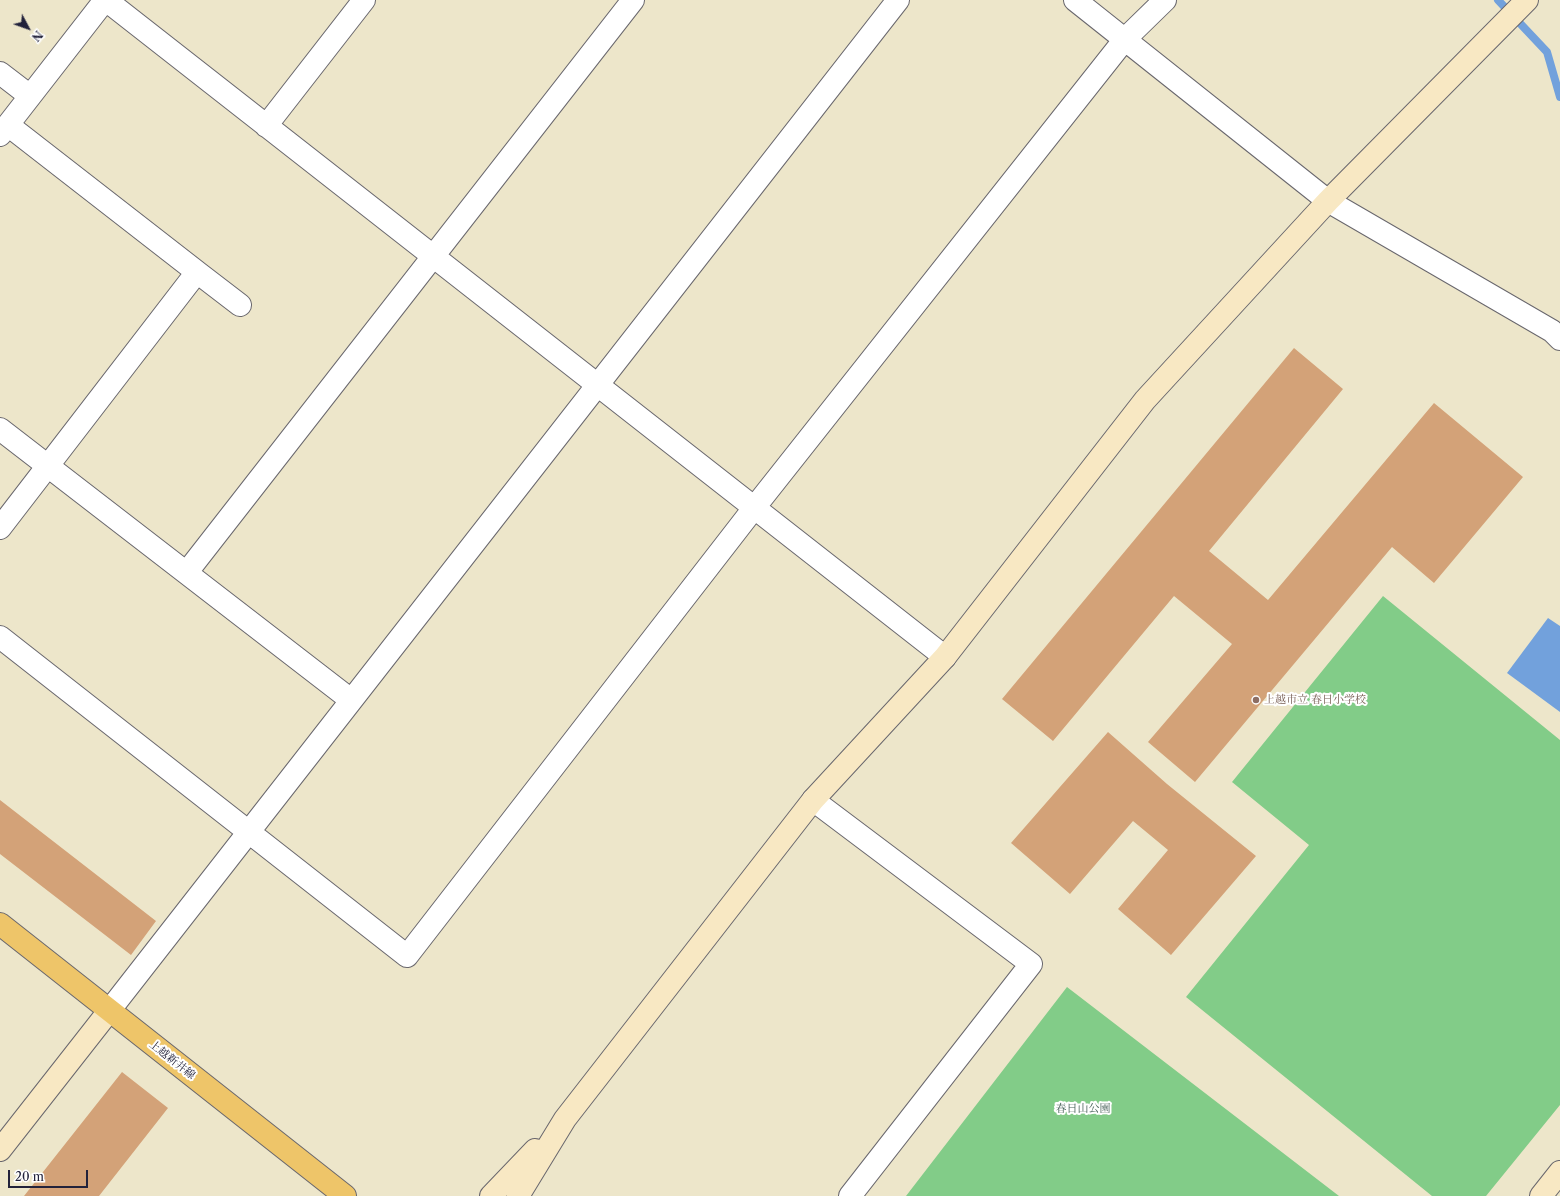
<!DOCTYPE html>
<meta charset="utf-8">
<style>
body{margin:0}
#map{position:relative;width:1560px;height:1196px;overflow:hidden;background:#ede6ca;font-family:"Libre Caslon Text",serif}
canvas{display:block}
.north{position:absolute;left:8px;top:8px;width:40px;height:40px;-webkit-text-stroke:3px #fff;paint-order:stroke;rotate:131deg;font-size:11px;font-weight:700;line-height:16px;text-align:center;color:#22223b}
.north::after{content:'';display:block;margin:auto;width:14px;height:18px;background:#22223b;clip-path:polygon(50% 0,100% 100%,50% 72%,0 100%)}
.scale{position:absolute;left:8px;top:1170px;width:80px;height:18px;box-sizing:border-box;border:2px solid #22223b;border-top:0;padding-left:5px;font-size:12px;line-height:14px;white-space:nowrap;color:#22223b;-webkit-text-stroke:3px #fff;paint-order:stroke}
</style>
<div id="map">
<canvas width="1560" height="1196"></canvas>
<div class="north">N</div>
<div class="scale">20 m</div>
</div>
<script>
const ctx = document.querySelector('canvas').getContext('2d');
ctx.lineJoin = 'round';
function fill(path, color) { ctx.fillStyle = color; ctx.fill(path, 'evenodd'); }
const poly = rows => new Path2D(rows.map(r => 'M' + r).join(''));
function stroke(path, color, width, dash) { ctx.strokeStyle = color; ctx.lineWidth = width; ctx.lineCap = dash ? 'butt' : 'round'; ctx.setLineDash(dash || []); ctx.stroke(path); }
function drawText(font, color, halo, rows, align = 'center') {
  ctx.font = font + ' "Libre Caslon Text","Noto Serif JP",serif'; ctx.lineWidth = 4; ctx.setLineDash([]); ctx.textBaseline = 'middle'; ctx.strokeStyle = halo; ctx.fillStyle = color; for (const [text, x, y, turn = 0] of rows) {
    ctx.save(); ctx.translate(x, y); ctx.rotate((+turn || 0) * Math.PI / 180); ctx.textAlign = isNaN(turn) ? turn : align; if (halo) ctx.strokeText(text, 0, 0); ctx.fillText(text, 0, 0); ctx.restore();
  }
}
const green = poly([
 [1383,596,1560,740,1560,1105,1486,1196,1432,1196,1186,997,1309,845,1232,782],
 [1067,987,1339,1196,906,1196]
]);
const water = poly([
 [1548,618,1560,626,1560,712,1507,673]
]);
const stream = poly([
 [1498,0,1547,52,1560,97]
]);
const building = poly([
 [1294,348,1343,389,1209,551,1268,600,1434,403,1523,477,1434,583,1392,547,1195,782,1148,742,1232,644,1174,596,1053,741,1002,699],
 [1108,732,1167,784,1256,856,1171,955,1118,909,1168,850,1133,821,1070,894,1011,843],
 [0,800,156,921,131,955,0,854],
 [122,1072,168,1108,99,1196,24,1196]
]);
const street = poly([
 [106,0,945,657],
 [1075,0,1328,201,1552,331,1560,339],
 [0,73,30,96],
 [266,126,364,0],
 [0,135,105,0],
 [197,272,240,305],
 [0,429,351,700],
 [0,528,197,272,8,125],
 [187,572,633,0],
 [0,637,407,956,754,508,1125,39,1165,0],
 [813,800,1031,964,850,1196],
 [109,1011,898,0]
]);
const secondary = poly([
 [0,1150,109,1011],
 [491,1196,535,1150],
 [518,1196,565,1119,813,800,945,657,1145,400,1328,201,1527,0],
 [1541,1196,1560,1172]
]);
const primary = poly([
 [0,924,345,1196]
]);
const markers = [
 [1256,700,4,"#8d6e63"]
];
const educationNames = [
 ["上越市立 春日小学校",1264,700]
];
const streetNames = [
 ["上越新井線",172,1060,38]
];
const parkNames = [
 ["春日山公園",1083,1109]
];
fill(green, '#82cc88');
fill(water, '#72a1dc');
stroke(stream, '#72a1dc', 8);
fill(building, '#d3a278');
stroke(street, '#69676d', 24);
stroke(secondary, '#69676d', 24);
stroke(primary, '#69676d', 24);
stroke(street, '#fff', 22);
stroke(secondary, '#f8e8c3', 22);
stroke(primary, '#eec569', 22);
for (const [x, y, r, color] of markers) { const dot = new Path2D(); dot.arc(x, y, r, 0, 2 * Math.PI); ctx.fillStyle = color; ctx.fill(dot); stroke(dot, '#fff', 1.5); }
drawText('11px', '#785e54', '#fff', educationNames, 'left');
drawText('11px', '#22223b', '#fff', streetNames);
drawText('11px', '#445e56', '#fff', parkNames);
</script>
